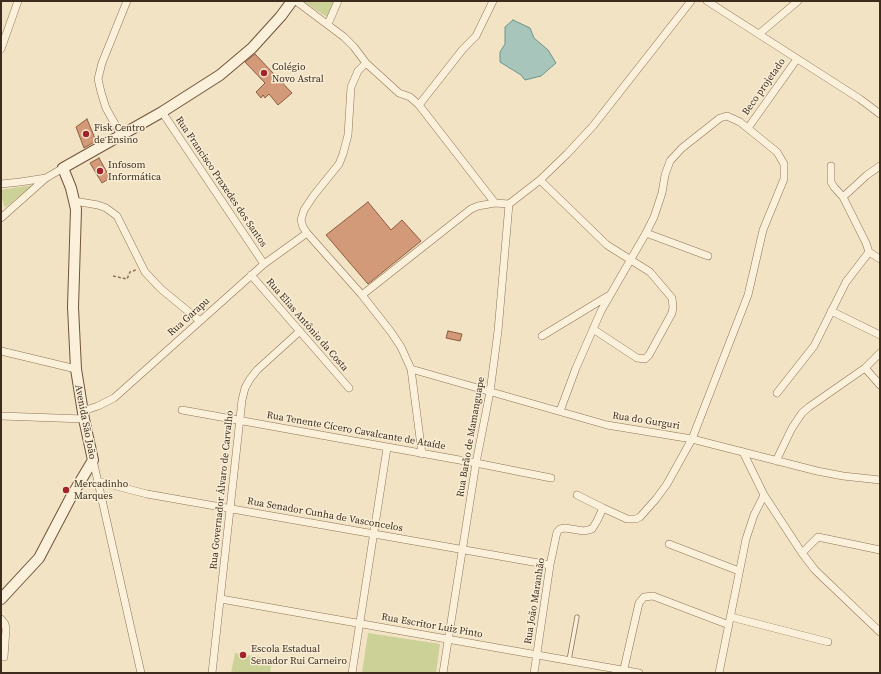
<!DOCTYPE html>
<meta charset="utf-8">
<style>
body{margin:0}
#map{position:relative;width:881px;height:674px;overflow:hidden;background:#f2e3c5;font-family:"Source Serif 4",serif}
canvas{display:block}
.frame{position:absolute;inset:0;border:2px solid #3d2c1e;pointer-events:none}
</style>
<div id="map">
<canvas width="881" height="674"></canvas>
<div class="frame"></div>
</div>
<script>
const ctx = document.querySelector('canvas').getContext('2d');
ctx.lineJoin = 'round';
function fill(path, color) { ctx.fillStyle = color; ctx.fill(path, 'evenodd'); }
const poly = rows => new Path2D(rows.map(r => 'M' + r).join(''));
function stroke(path, color, width, dash) { ctx.strokeStyle = color; ctx.lineWidth = width; ctx.lineCap = dash ? 'butt' : 'round'; ctx.setLineDash(dash || []); ctx.stroke(path); }
function drawText(font, color, halo, rows, align = 'center') {
  ctx.font = font + ' "Source Serif 4",serif'; ctx.lineWidth = 3; ctx.setLineDash([]); ctx.textBaseline = 'middle'; ctx.strokeStyle = halo; ctx.fillStyle = color; for (const [text, x, y, turn = 0] of rows) {
    ctx.save(); ctx.translate(x, y); ctx.rotate((+turn || 0) * Math.PI / 180); ctx.textAlign = isNaN(turn) ? turn : align; if (halo) ctx.strokeText(text, 0, 0); ctx.fillText(text, 0, 0); ctx.restore();
  }
}
const green = poly([
 [302,1,335,1,327,17],
 [33,185,5,208,1,195,1,190],
 [368,633,440,644,436,673,362,673],
 [235,653,272,659,270,673,231,673]
]);
const water = poly([
 [513,20,530,28,534,38,548,50,556,63,541,76,525,80,521,75,500,62,500,52,505,44,505,27,513,20]
]);
const building = poly([
 [255,54,292,93,278,105,269,94,265,98,263,95,261,98,256,92,265,83,245,62,255,54],
 [87,119,96,141,84,148,76,127,87,119],
 [99,158,110,178,102,183,90,163,99,158],
 [368,202,391,230,402,220,421,241,368,284,326,235,368,202],
 [448,331,462,334,460,341,446,338,448,331]
]);
const path = poly([
 [113,276,127,279,130,272,136,270]
]);
const lane = poly([
 [569,660,577,617]
]);
const street = poly([
 [296,1,344,37,354,47,366,63,399,93,410,97,419,105,495,203],
 [707,1,860,99,880,114],
 [328,24,338,1],
 [759,34,798,1],
 [1,49,18,1],
 [366,63,358,71,351,87,348,135,343,154,339,164,314,195,304,210,301,220,303,227,307,233,362,295,391,332,401,347,411,369,422,454],
 [419,105,463,49,476,36,493,1],
 [162,112,264,264],
 [748,128,797,59],
 [121,135,106,108,101,92,98,79,102,63,127,1],
 [540,180,607,245,650,272,672,298,673,307,672,313,649,355,645,359,637,358,593,329],
 [1,184,20,182,46,178],
 [843,197,867,175,880,166],
 [74,201,98,205,106,208,117,216,145,272,161,289,200,321],
 [1,218,46,178,63,168],
 [646,233,708,256],
 [869,252,880,259],
 [251,275,349,388],
 [362,295,471,209,478,206,495,203,509,204,540,180,567,154,593,126,691,1],
 [831,311,880,335],
 [542,336,608,296],
 [1,351,76,369],
 [865,368,880,385],
 [411,369,607,425,692,439,817,471,843,476,880,480],
 [777,393,814,346,846,282,869,252,866,243,843,197,834,187,831,182,831,166],
 [182,410,476,463,551,478],
 [83,411,98,406,114,398,264,264,307,233],
 [1,416,84,419],
 [743,452,764,495,802,553,815,570,880,632],
 [93,460,141,673],
 [776,461,792,428,802,413,809,407,865,368,880,353],
 [97,481,147,494,550,565],
 [577,495,603,508],
 [669,544,739,571],
 [802,553,818,537,880,550],
 [221,599,639,673],
 [731,617,828,642],
 [1,619,5,624,6,629,4,657],
 [212,673,242,400,245,388,250,379,257,370,300,331],
 [352,673,387,448],
 [443,673,476,463,490,392,498,331,509,204],
 [534,673,550,565,557,532,560,529,565,528,584,531,592,529,597,521,603,508,627,519,636,519,640,517,656,499,667,484,692,439,748,295,763,230,784,179,784,164,777,152,740,122,727,116,720,118,682,148,670,161,665,175,662,193,654,217,646,233,601,311,576,368,560,411],
 [623,673,639,603,644,597,653,596,729,625],
 [719,673,746,539,754,515,764,495]
]);
const secondary = poly([
 [1,599,39,558,71,497,93,460,84,419,76,369,73,307,76,209,71,188,63,168,162,112,220,75,252,48,281,16,292,1]
]);
const markers = [
 [264,73,4,"#a2242a"],
 [86,134,4,"#a2242a"],
 [100,171,4,"#a2242a"],
 [66,490,4,"#a2242a"],
 [243,655,4,"#a2242a"]
];
const poiNames = [
 ["Colégio",272,67],
 ["Novo Astral",272,79],
 ["Fisk Centro",94,128],
 ["de Ensino",94,140],
 ["Infosom",108,165],
 ["Informática",108,177],
 ["Mercadinho",74,484],
 ["Marques",74,496],
 ["Escola Estadual",251,649],
 ["Senador Rui Carneiro",251,661]
];
const streetNames = [
 ["Beco projetado",764,87,-55],
 ["Rua Francisco Praxedes dos Santos",221,182,56],
 ["Rua Garapu",189,317,-42],
 ["Rua Elias Antônio da Costa",307,325,49],
 ["Rua do Gurguri",646,421,9],
 ["Avenida São João",85,422,79],
 ["Rua Tenente Cícero Cavalcante de Ataíde",356,431,10],
 ["Rua Barão de Mamanguape",471,437,-80],
 ["Rua Governador Álvaro de Carvalho",222,490,-84],
 ["Rua Senador Cunha de Vasconcelos",325,515,10],
 ["Rua João Maranhão",535,601,-81],
 ["Rua Escritor Luiz Pinto",432,626,10]
];
fill(green, '#ccd197');
fill(water, '#a7c5bb');
stroke(water, '#6c9489', 1);
fill(building, '#d29a78');
stroke(building, '#8f5b3d', 1);
stroke(lane, '#8e7359', 5);
stroke(street, '#8e7359', 8);
stroke(secondary, '#70543c', 12);
stroke(path, '#8e7359', 1.5, [3, 2]);
stroke(lane, '#fbf0d9', 3.5);
stroke(street, '#fbf0d9', 7);
stroke(secondary, '#fbf0d9', 10);
for (const [x, y, r, color] of markers) { const dot = new Path2D(); dot.arc(x, y, r, 0, 2 * Math.PI); ctx.fillStyle = color; ctx.fill(dot); stroke(dot, '#f8edd5', 1.5); }
drawText('10px', '#3d2c1e', '#f8edd5', poiNames, 'left');
drawText('10px', '#3d2c1e', '#f8edd5', streetNames);
</script>
